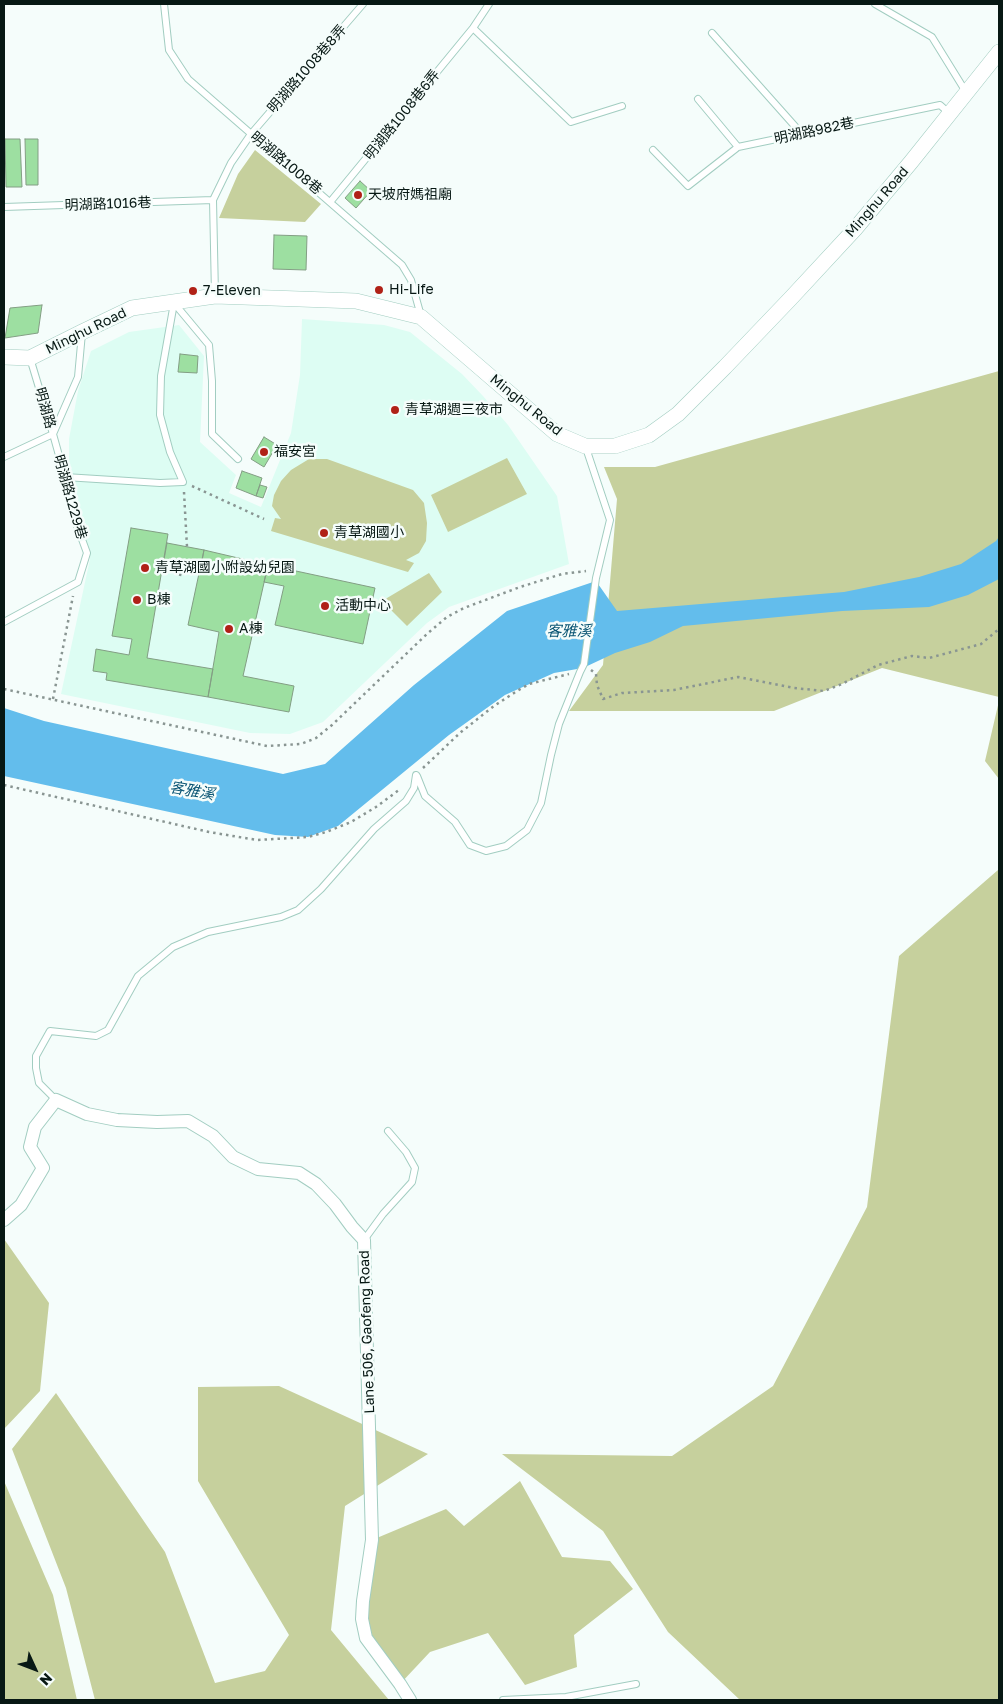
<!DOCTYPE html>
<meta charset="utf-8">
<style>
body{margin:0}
#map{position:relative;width:1003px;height:1704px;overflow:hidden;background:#f5fdfb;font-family:"Golos Text",sans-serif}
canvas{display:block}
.frame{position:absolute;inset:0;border:5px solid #071814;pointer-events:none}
.north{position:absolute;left:10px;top:1644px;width:50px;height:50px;-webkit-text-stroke:4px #f5fdfb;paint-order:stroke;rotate:133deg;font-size:14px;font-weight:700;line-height:20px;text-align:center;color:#071814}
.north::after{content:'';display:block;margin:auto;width:18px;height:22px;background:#071814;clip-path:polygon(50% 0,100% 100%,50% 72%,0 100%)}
</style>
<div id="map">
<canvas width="1003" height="1704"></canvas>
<div class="frame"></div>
<div class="north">N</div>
</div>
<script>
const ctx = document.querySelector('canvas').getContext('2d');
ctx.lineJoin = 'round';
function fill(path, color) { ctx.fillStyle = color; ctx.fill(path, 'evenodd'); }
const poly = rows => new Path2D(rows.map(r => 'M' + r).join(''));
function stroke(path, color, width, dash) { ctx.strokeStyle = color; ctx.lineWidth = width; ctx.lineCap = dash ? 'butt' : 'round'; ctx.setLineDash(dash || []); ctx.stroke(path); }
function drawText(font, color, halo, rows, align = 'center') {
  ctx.font = font + ' "Golos Text","Noto Sans TC",sans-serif'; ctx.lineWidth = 5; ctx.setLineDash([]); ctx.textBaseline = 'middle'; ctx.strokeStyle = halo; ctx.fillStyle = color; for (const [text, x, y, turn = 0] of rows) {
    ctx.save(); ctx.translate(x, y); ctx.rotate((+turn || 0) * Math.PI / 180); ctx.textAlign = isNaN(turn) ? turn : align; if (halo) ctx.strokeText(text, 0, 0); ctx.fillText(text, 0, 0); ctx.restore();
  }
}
const built = poly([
 [302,319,384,325,410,332,462,374,483,396,508,425,557,496,569,564,449,607,427,623,323,722,290,734,250,733,61,694,90,559,69,474,69,439,78,391,91,351,129,332,179,325,204,356,200,442,236,475,229,493,261,507,291,433,300,375]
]);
const green = poly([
 [255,150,321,204,305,222,219,218,238,174],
 [999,371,999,697,882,668,774,711,569,711,603,665,617,499,604,467,655,467],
 [507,458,527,494,448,532,431,495],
 [309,459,327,459,413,490,424,503,427,523,426,541,419,553,406,560,414,563,408,572,271,531,275,518,281,519,272,506,274,495,281,481,291,470],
 [429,573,442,592,407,626,382,601],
 [999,701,999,779,985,761],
 [998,870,999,1700,740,1700,668,1632,603,1531,502,1454,672,1456,773,1386,867,1207,899,956],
 [4,1239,49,1303,40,1391,4,1429],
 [279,1386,428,1454,345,1506,331,1630,389,1700,95,1700,66,1588,12,1449,56,1393,165,1552,215,1683,265,1671,289,1635,198,1481,198,1387],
 [4,1481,53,1595,77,1700,4,1700],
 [520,1481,562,1557,610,1561,633,1589,574,1635,577,1667,525,1685,488,1633,430,1652,400,1684,366,1638,372,1540,446,1509,464,1526]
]);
const water = poly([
 [999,537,999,579,968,595,929,607,842,611,683,626,650,642,615,653,583,668,554,673,505,695,449,735,338,826,308,837,275,835,4,776,4,708,44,721,283,774,325,764,414,685,507,611,596,581,617,611,844,592,919,577,961,564,996,541]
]);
const building = poly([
 [5,139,20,139,22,187,6,187,5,139],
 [25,139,38,139,38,185,26,185,25,139],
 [360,181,371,191,356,208,345,198,360,181],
 [274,235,307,236,306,270,273,269,274,235],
 [42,305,38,333,5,338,10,308,42,305],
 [180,354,198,356,197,373,178,372,180,354],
 [264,437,277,445,264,467,251,459,264,437],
 [242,471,262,478,256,496,236,488,242,471],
 [260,485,267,487,263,498,256,496,260,485],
 [131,528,168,534,147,658,213,669,208,697,106,680,107,673,93,671,96,649,129,655,132,639,112,636,131,528],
 [167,543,204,550,200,572,163,565,167,543],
 [204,550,268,565,243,676,294,686,289,712,208,697,219,632,188,625,204,550],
 [268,565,375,588,363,644,275,625,284,586,264,582,268,565]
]);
const path = poly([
 [192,486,264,519],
 [184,492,187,547],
 [180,576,181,569],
 [591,670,596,674,597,685,603,699,622,693,674,690,738,677,794,688,824,691,842,684,878,665,912,656,929,658,981,644,999,629],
 [4,689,267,746,301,744,316,738,332,725,428,633,447,617,464,608,520,587,562,574,586,571],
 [53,699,73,596],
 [423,768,461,732,494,706,517,691,529,684,569,674],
 [4,785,209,832,257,840,308,837,326,832,351,822,376,807,399,790]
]);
const service = poly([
 [164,4,169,50,188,79,402,265,411,280,421,316],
 [875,4,932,37,966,92],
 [473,28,571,122,622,106],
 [712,33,801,133],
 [698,99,738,147],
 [653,150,688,186,738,147,940,105,949,113],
 [331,201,473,28,489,4],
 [4,207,213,200],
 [215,295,213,200,231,163,251,134,363,4],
 [174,303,209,345,212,381,212,434,238,459],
 [4,457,53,434,30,358],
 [65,477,160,483,183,482,170,452,160,415,161,376,174,303],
 [4,622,78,582,87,553,72,512,65,477,53,434,78,377,82,333],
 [417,776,425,796,455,822,470,845,486,851,506,846,527,830,541,803,551,755,559,724,580,672,584,664,596,578,610,520,586,448],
 [56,1100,39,1083,36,1068,36,1056,50,1031,96,1036,108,1030,138,976,173,947,208,932,281,917,298,910,321,889,374,829,406,801,414,788,416,775],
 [364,1240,383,1214,412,1182,415,1168,406,1152,388,1131],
 [503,1700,566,1697,636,1684]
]);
const minor = poly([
 [4,1220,21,1205,43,1168,30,1147,35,1127,56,1100,87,1114,117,1120,157,1122,188,1121,213,1136,233,1157,258,1169,299,1173,316,1184,335,1204,352,1227,364,1240,372,1540,363,1601,362,1619,366,1638,400,1684,410,1700]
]);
const tertiary = poly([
 [4,357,30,358,82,332,132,308,215,296,356,301,421,317,557,434,585,446,615,446,649,435,678,414,725,367,791,298,855,229,911,162,999,52]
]);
const markers = [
 [358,195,5,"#b02117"],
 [379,290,5,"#b02117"],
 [193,291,5,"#b02117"],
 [395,410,5,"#b02117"],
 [264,452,5,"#b02117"],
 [324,533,5,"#b02117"],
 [145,568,5,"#b02117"],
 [137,600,5,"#b02117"],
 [325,606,5,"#b02117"],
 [229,629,5,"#b02117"]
];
const streetNames = [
 ["明湖路1008巷8弄",307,69,-49],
 ["明湖路1008巷6弄",402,115,-51],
 ["明湖路982巷",814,131,-12],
 ["明湖路1008巷",286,163,40],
 ["Minghu Road",877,202,-49],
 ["明湖路1016巷",108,204,-2],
 ["Minghu Road",86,331,-26],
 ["Minghu Road",526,405,39],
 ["明湖路",45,408,74],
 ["明湖路1229巷",70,497,74],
 ["Lane 506, Gaofeng Road",367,1332,-92]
];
const poiNames = [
 ["天坡府媽祖廟",368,195],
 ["Hi-Life",389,290],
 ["7-Eleven",203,291],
 ["青草湖週三夜市",405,410],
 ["福安宮",274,452],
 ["青草湖國小",334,533],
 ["青草湖國小附設幼兒園",155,568],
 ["B棟",147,600],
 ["活動中心",335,606],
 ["A棟",239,629]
];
const waterNames = [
 ["客雅溪",569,631],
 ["客雅溪",192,791,10]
];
fill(built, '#ddfdf3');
fill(green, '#c6d09d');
fill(water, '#63bdec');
fill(building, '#9ddfa1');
stroke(building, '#839e84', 1);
stroke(service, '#a2cdc1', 8);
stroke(minor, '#a2cdc1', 14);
stroke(tertiary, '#a2cdc1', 16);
stroke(path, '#899592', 2.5, [2.5, 4]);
stroke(service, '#fff', 6);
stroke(minor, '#fff', 12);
stroke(tertiary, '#fff', 15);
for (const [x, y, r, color] of markers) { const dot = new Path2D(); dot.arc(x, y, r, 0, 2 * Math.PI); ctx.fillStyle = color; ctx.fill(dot); stroke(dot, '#f5fdfb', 2); }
drawText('14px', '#071814', '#f5fdfb', streetNames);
drawText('14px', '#071814', '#f5fdfb', poiNames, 'left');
drawText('italic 15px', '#075372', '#f5fdfb', waterNames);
</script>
